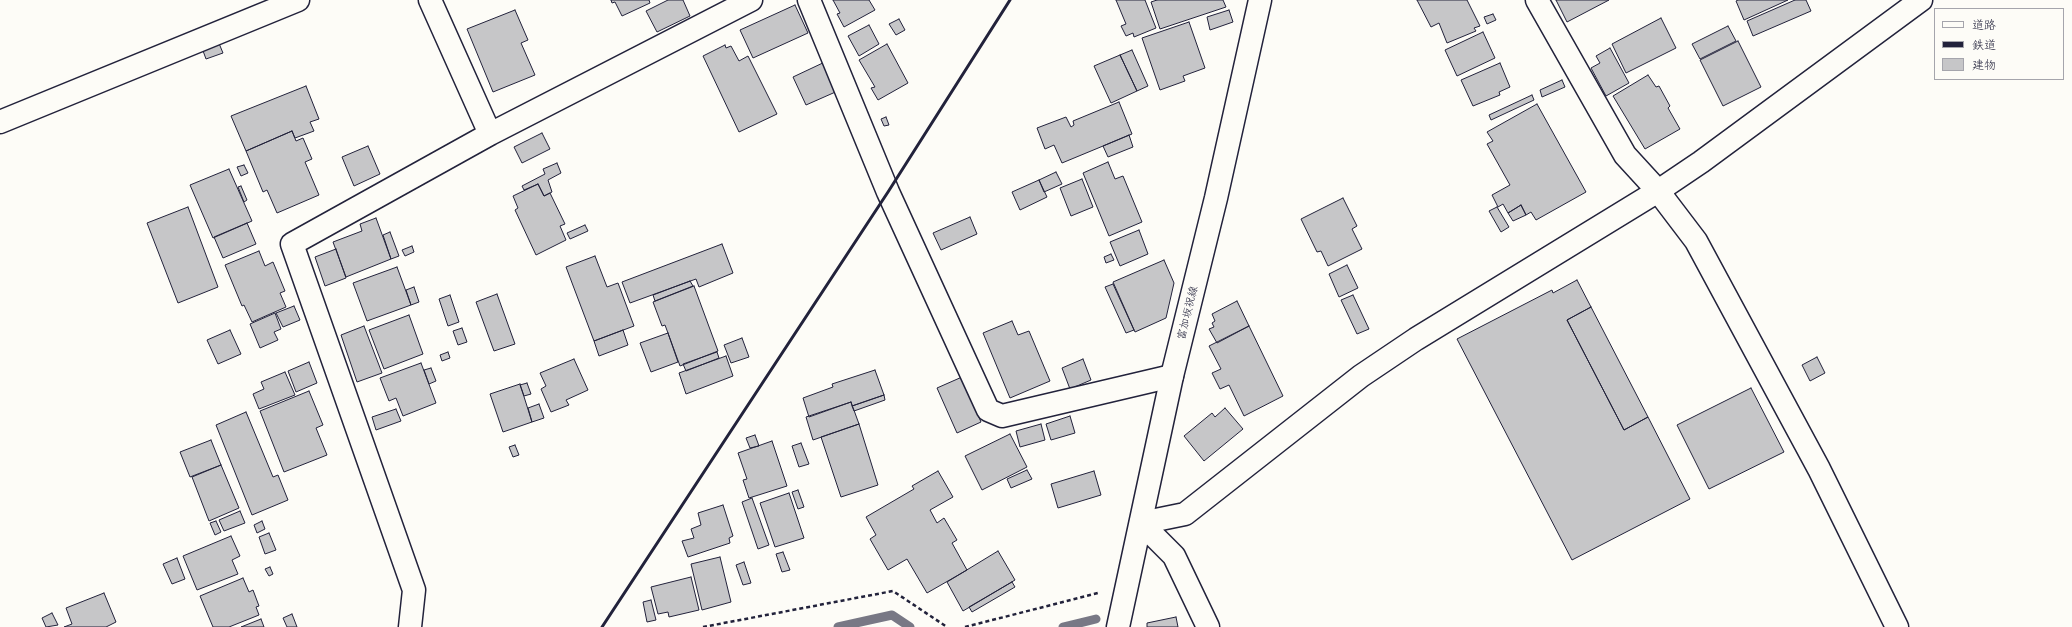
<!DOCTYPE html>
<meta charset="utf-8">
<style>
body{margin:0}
#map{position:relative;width:2072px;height:627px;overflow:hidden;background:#fdfcf7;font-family:"Shantell Sans","Klee One",sans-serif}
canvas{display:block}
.legend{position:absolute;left:1934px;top:8px;width:130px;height:72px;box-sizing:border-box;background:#fdfcf7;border:1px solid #a5a5ac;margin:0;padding:5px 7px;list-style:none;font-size:12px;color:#22223b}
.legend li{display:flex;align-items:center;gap:8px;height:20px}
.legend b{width:20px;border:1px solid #a5a5ac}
</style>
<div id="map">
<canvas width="2072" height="627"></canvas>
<ul class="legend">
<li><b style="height:5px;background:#fdfcf7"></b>道路</li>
<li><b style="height:5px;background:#22223b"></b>鉄道</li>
<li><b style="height:11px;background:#c6c6c8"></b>建物</li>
</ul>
</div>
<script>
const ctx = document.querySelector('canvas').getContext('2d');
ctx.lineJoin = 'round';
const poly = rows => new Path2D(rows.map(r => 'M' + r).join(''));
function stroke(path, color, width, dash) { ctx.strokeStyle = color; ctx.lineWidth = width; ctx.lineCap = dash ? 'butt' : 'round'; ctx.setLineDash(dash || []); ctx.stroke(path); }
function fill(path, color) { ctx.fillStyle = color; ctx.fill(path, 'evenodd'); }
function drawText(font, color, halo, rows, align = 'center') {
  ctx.font = font + ' "Shantell Sans","Klee One",sans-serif'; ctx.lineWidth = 3.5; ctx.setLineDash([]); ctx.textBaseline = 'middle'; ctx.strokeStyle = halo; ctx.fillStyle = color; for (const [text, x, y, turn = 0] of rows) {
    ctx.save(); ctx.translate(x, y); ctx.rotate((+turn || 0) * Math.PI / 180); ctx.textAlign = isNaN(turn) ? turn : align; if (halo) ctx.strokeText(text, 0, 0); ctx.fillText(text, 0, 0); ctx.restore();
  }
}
const stream = poly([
 [838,627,892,615,910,627],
 [1063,627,1096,619]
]);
const building = poly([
 [611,0,649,0,650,3,622,16,615,2,612,3,611,0],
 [668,0,683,0,690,16,657,32,646,11,668,0],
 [833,0,869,0,875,10,844,27,837,14,840,13,833,0],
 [1116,0,1145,0,1156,28,1134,37,1133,33,1126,36,1121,26,1126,24,1116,0],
 [1157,0,1223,0,1226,7,1160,29,1151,2,1157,0],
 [1417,0,1467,0,1480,26,1474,28,1476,31,1447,43,1439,23,1431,27,1417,0],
 [1556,0,1609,0,1567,22,1556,0],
 [1738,0,1788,0,1744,20,1736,1,1738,0],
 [1795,0,1806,0,1811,11,1753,36,1747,21,1795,0],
 [795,5,808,33,753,58,740,30,795,5],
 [515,10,528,40,521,43,535,75,493,92,467,29,515,10],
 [1229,10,1233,22,1210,30,1207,17,1229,10],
 [1493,14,1496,20,1487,24,1484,17,1493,14],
 [1661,18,1676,48,1626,73,1612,44,1661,18],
 [899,19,905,30,896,35,889,24,899,19],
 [1189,22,1205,68,1183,76,1185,81,1160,90,1142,38,1189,22],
 [869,25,879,44,859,56,848,36,869,25],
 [1728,26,1736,41,1700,59,1692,44,1728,26],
 [1483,32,1495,58,1457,76,1445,50,1483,32],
 [218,41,223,53,206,59,202,48,218,41],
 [1738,41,1761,87,1723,106,1700,60,1738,41],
 [887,44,908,83,878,100,871,88,875,87,859,60,887,44],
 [725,45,726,48,731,46,739,61,748,56,777,114,739,132,703,56,725,45],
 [1610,48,1629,83,1606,96,1591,68,1600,63,1596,56,1610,48],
 [1132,50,1148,86,1137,91,1120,55,1132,50],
 [1120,55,1137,91,1111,103,1094,66,1120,55],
 [827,61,840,90,806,105,793,77,827,61],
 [1500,63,1510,87,1499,92,1500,95,1473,106,1461,80,1500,63],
 [1648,75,1656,87,1659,86,1670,106,1668,108,1680,129,1645,149,1613,96,1648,75],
 [1562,80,1565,87,1542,97,1540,90,1562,80],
 [306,86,319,119,310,122,314,131,295,138,292,131,246,151,231,116,306,86],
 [1532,95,1534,100,1491,120,1489,115,1532,95],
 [1119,102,1132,134,1062,163,1054,145,1045,149,1037,128,1066,117,1071,127,1074,125,1073,121,1119,102],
 [1537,104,1586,192,1536,220,1531,212,1526,215,1521,205,1508,213,1503,204,1498,207,1492,195,1510,185,1487,144,1493,141,1487,132,1537,104],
 [886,117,889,125,884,126,881,119,886,117],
 [292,131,296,141,303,138,312,159,305,162,319,195,277,213,267,190,263,192,246,151,292,131],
 [542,133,550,149,522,163,514,147,542,133],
 [1129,135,1133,147,1108,157,1103,146,1129,135],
 [368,146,380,174,354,186,342,157,368,146],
 [1108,162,1115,179,1123,176,1142,222,1109,236,1083,173,1108,162],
 [557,163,561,173,548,180,552,192,544,196,538,184,524,190,522,186,545,174,543,169,557,163],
 [244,165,248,173,241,176,237,167,244,165],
 [229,169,252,221,213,238,190,185,229,169],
 [1056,172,1062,184,1044,192,1039,180,1056,172],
 [1082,179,1093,207,1071,216,1060,188,1082,179],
 [1039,180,1047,197,1020,210,1012,192,1039,180],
 [538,184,544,196,550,193,565,224,560,226,566,240,536,255,515,210,518,208,513,196,538,184],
 [241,186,247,200,244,202,238,187,241,186],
 [1343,198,1357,226,1352,229,1362,249,1328,266,1321,251,1317,252,1301,219,1343,198],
 [1521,205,1526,215,1513,221,1508,213,1521,205],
 [188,207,218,287,178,303,147,223,188,207],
 [1497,207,1509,227,1501,232,1489,211,1497,207],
 [970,217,977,234,941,250,933,233,970,217],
 [376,218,391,259,346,277,333,242,362,231,360,224,376,218],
 [247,223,256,244,223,258,214,237,247,223],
 [585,225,588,231,570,239,567,233,585,225],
 [1139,230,1148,254,1120,266,1110,242,1139,230],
 [390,232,399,256,391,259,383,235,390,232],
 [722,244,733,273,699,287,696,279,630,303,622,282,722,244],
 [412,246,414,252,405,256,402,250,412,246],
 [336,249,346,278,325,286,315,257,336,249],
 [259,251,265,266,273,262,285,291,280,293,286,307,252,322,244,305,242,306,225,265,259,251],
 [1111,254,1114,260,1106,263,1104,257,1111,254],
 [595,256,607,287,618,283,634,326,594,341,566,267,595,256],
 [1164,260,1174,283,1166,318,1135,332,1113,282,1164,260],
 [1347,265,1358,288,1339,297,1329,274,1347,265],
 [397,267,411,305,367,321,353,283,397,267],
 [1577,280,1591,307,1567,320,1624,430,1648,417,1690,499,1572,560,1457,339,1552,290,1553,293,1577,280],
 [690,281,693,286,655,301,653,295,690,281],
 [1113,284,1134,330,1126,333,1105,287,1113,284],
 [694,286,718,351,680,366,665,325,662,326,653,302,694,286],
 [414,287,419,302,411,305,406,290,414,287],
 [497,294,515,344,494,351,476,302,497,294],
 [450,295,459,322,448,326,439,299,450,295],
 [1353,295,1369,329,1357,334,1341,300,1353,295],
 [1237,301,1249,326,1217,343,1209,329,1214,327,1212,323,1215,321,1212,314,1237,301],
 [294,306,300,320,283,327,276,313,294,306],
 [1591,307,1648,417,1624,430,1567,320,1591,307],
 [275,313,281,329,274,332,278,340,260,348,250,324,275,313],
 [409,315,423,354,384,369,369,330,409,315],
 [1012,321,1018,335,1029,331,1050,381,1010,398,983,333,1012,321],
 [364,326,382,373,357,382,341,335,364,326],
 [1249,326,1283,396,1244,416,1229,385,1220,389,1212,373,1221,369,1209,346,1249,326],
 [462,328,467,342,458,345,453,331,462,328],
 [230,330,241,354,218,364,207,340,230,330],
 [623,330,628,345,599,356,594,341,623,330],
 [668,333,678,362,651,372,640,343,668,333],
 [742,338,749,357,731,363,724,345,742,338],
 [448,352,450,358,442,361,440,355,448,352],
 [717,352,719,358,686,371,683,364,717,352],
 [726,356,733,376,686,394,679,373,726,356],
 [1817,357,1825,373,1810,381,1802,365,1817,357],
 [574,359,588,390,566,400,569,405,551,412,541,389,546,386,540,373,574,359],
 [1083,359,1091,380,1070,389,1062,368,1083,359],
 [309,362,317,383,296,392,288,371,309,362],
 [421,363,436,403,403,416,396,398,389,401,380,378,421,363],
 [431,368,436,381,429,384,424,370,431,368],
 [875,370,884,395,852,406,851,402,809,417,803,398,833,387,832,384,875,370],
 [285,372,295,395,259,409,253,394,264,389,261,382,285,372],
 [962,377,981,422,957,433,937,388,962,377],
 [527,383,531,394,524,396,520,385,527,383],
 [520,384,532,422,503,432,490,394,520,384],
 [1751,388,1784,452,1709,489,1677,425,1751,388],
 [309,391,323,425,316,428,327,455,284,472,260,411,309,391],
 [884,395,885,400,854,411,852,406,884,395],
 [851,402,859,424,813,440,806,417,851,402],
 [539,404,544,418,532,422,528,408,539,404],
 [1225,408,1243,429,1204,461,1184,436,1212,413,1215,417,1225,408],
 [396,409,401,421,376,430,372,417,396,409],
 [246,412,273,477,278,475,288,500,252,515,216,425,246,412],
 [1070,416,1075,433,1051,440,1046,424,1070,416],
 [859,424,878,485,841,497,821,437,859,424],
 [1041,424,1045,440,1020,447,1016,431,1041,424],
 [1010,434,1027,467,982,490,965,456,1010,434],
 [755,435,759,446,750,448,746,438,755,435],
 [211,440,221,465,190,477,180,452,211,440],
 [772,441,787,486,749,498,743,480,747,479,738,453,772,441],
 [801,443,809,464,799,467,792,446,801,443],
 [515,445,519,455,513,457,509,447,515,445],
 [221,465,239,508,209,521,192,477,221,465],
 [1027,470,1032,479,1011,488,1007,479,1027,470],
 [938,471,953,497,930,510,937,523,944,518,957,540,952,543,967,570,927,593,907,559,888,570,870,539,876,535,866,517,914,489,912,486,938,471],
 [1094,471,1101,495,1058,508,1051,484,1094,471],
 [798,490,804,507,798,509,792,492,798,490],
 [789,493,804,538,775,547,760,503,789,493],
 [752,498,769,545,758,549,742,502,752,498],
 [723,505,733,536,729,538,730,543,688,557,682,541,694,538,691,529,701,525,698,513,723,505],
 [240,511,245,523,224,531,219,520,240,511],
 [216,521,221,532,215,535,210,523,216,521],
 [262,521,265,529,257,533,254,525,262,521],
 [269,533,276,550,265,554,259,537,269,533],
 [231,536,240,556,232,560,238,574,197,590,183,556,231,536],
 [998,551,1015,580,963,611,947,582,998,551],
 [783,552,790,570,782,572,776,554,783,552],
 [720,557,731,602,702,610,691,564,720,557],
 [177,558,185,579,172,584,163,564,177,558],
 [744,562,751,583,743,585,736,565,744,562],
 [270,567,273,574,269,576,265,569,270,567],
 [691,577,699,610,669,617,668,612,658,614,651,587,691,577],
 [243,578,249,592,253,590,259,606,256,607,259,615,229,627,213,627,200,596,243,578],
 [1012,582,1015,587,972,612,969,607,1012,582],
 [104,593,116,622,106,627,64,627,72,624,66,608,104,593],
 [651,600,656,620,647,622,643,602,651,600],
 [52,613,58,625,46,627,42,618,52,613],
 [292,614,297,627,287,627,283,618,292,614],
 [1176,617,1178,627,1147,627,1147,623,1176,617],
 [261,619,264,627,241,627,261,619]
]);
const path = poly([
 [703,627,893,591,947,627],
 [965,627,1098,593]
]);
const street = poly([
 [430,0,490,134],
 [809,0,888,192,988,410,1002,416,1172,376],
 [1537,0,1625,155,1658,191,1696,241,1819,469,1897,627],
 [0,122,298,0],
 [1141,523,1185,514,1361,376,1416,339,1658,191,1701,162,1921,0],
 [1141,523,1174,556,1208,627],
 [410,627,414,590,292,244,490,134,751,0]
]);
const secondary = poly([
 [1118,627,1172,376,1216,198,1260,0]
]);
const rail = poly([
 [602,627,888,192,1010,0]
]);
const streetNames = [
 ["富加坂祝線",1188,313,-76]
];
stroke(stream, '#787885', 9);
fill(building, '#c6c6c8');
stroke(building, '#22223b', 1);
stroke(street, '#22223b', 25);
stroke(secondary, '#22223b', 25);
stroke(path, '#22223b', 2.5, [4, 3]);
stroke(street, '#fdfcf7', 22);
stroke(secondary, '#fdfcf7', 22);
stroke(rail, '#22223b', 3);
drawText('11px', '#22223b', '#fdfcf7', streetNames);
</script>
